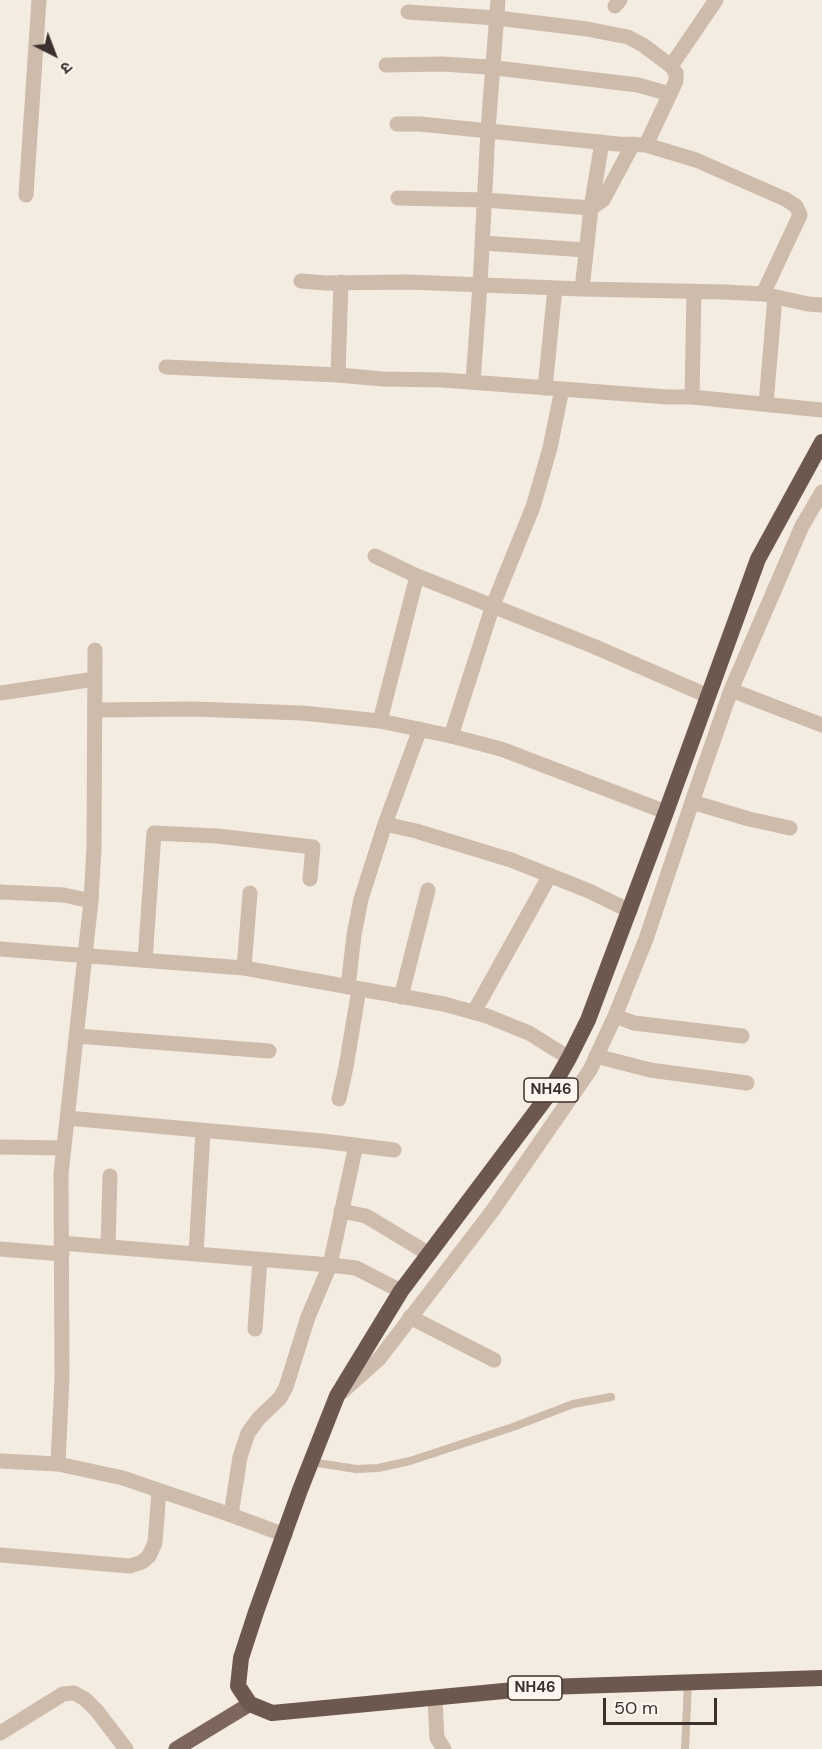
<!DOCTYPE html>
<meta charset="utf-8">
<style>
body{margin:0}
#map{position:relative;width:822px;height:1749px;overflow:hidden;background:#f4ebe1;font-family:"DM Sans","Noto Sans Devanagari",sans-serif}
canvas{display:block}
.north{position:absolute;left:24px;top:24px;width:60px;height:60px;-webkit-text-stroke:4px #fbf5ee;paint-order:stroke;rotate:138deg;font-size:16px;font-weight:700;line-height:24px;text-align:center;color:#3b302b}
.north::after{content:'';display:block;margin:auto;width:21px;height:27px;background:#3b302b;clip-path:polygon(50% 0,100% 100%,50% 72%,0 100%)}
.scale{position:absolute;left:603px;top:1698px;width:114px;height:27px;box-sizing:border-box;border:3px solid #3b302b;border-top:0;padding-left:8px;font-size:18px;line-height:21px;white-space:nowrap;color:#3b302b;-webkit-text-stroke:4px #fbf5ee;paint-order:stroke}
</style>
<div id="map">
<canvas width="822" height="1749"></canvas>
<div class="north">उ</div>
<div class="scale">50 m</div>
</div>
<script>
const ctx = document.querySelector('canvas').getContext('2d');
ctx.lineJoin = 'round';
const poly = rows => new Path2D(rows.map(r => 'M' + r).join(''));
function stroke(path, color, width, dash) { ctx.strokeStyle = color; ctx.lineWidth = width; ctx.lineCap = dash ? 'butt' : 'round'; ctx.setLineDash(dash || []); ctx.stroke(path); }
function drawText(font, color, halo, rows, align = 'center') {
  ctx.font = font + ' "DM Sans",sans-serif'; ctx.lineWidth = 5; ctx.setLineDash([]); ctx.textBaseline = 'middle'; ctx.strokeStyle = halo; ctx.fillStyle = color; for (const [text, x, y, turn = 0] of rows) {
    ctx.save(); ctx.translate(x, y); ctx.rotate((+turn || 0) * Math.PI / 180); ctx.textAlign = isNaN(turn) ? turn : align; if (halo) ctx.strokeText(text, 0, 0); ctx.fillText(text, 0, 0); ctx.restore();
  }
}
const service = poly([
 [311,1462,356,1469,378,1468,410,1461,513,1427,573,1404,611,1397],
 [685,1749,688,1683]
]);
const minor = poly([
 [615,6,620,0],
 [408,12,497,18,587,29,628,37,643,45,671,66,676,73,676,81,646,145],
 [386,65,442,64,488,67,638,85,670,94],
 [671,66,716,0],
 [397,124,420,124,618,144,646,145,696,160,785,199,796,206,800,215,763,294],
 [26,195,39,0],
 [398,198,485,200,591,208,603,200,633,144],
 [483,243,586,250],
 [301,281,326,283,409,282,582,289,725,292,763,294,808,304,822,305],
 [582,289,591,208,602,142],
 [166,367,338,375,341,282],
 [338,375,383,379,443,380,667,397,692,397,822,410],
 [473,382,480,285,488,130,498,0],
 [545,388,555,288],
 [692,397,694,292],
 [766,404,775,297],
 [375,556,417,576,593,646,708,696],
 [731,690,822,725],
 [0,693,95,679],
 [95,710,193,709,302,713,380,721,451,736,501,749,666,812],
 [380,721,417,576],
 [451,736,493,605,533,507,550,448,562,389],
 [692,802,749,819,790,828],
 [385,824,416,831,511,860,589,891,630,911],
 [0,892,64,895,91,901],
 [0,949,244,968,444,1004,487,1016,529,1033,569,1058],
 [145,960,154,833,217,836,313,847,310,879],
 [244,968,250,893],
 [348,987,354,935,361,899,385,824,420,729],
 [401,997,428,890],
 [474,1012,550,875],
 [615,1016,634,1023,742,1036],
 [77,1036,269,1051],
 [596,1056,650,1070,747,1083],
 [339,1099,346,1067,359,989],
 [67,1118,322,1141,394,1150],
 [0,1147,64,1148],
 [341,1211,366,1216,429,1254],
 [61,1243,330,1265,356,1268,401,1291],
 [108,1247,110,1176],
 [0,1249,62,1254],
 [196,1254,203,1131],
 [410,1317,494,1360],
 [255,1329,260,1259],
 [342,1392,379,1359,493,1210,590,1070,615,1016,646,939,692,802,731,690,802,526,822,492],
 [0,1461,58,1464,123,1478,231,1515,285,1535],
 [58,1464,62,1377,61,1174,91,901,94,847,95,650],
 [231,1515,240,1457,248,1433,259,1418,280,1398,286,1387,308,1317,330,1265,356,1145],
 [0,1555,130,1566,142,1562,149,1556,155,1543,159,1491],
 [435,1698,437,1738,444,1749],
 [0,1733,63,1694,74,1693,85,1699,97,1711,126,1749]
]);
const primary = poly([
 [176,1749,250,1704]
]);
const trunk = poly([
 [822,442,758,559,666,812,588,1020,569,1058,546,1098,401,1291,337,1396,300,1490,256,1612,241,1658,238,1686,250,1704,272,1713,546,1687,822,1678]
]);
const shields = [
 [551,1090,54],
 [535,1688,54]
];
const shieldNames = [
 ["NH46",551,1090],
 ["NH46",535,1688]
];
stroke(service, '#cdbbac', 8);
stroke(minor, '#cdbbac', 15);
stroke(primary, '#7d675c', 15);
stroke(trunk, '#6c584f', 16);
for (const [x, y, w] of shields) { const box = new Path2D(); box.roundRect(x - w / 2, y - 12, w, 24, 4.5); ctx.fillStyle = '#fbf5ee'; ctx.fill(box); stroke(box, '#3b302b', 1.5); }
drawText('bold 15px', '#3b302b', null, shieldNames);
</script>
